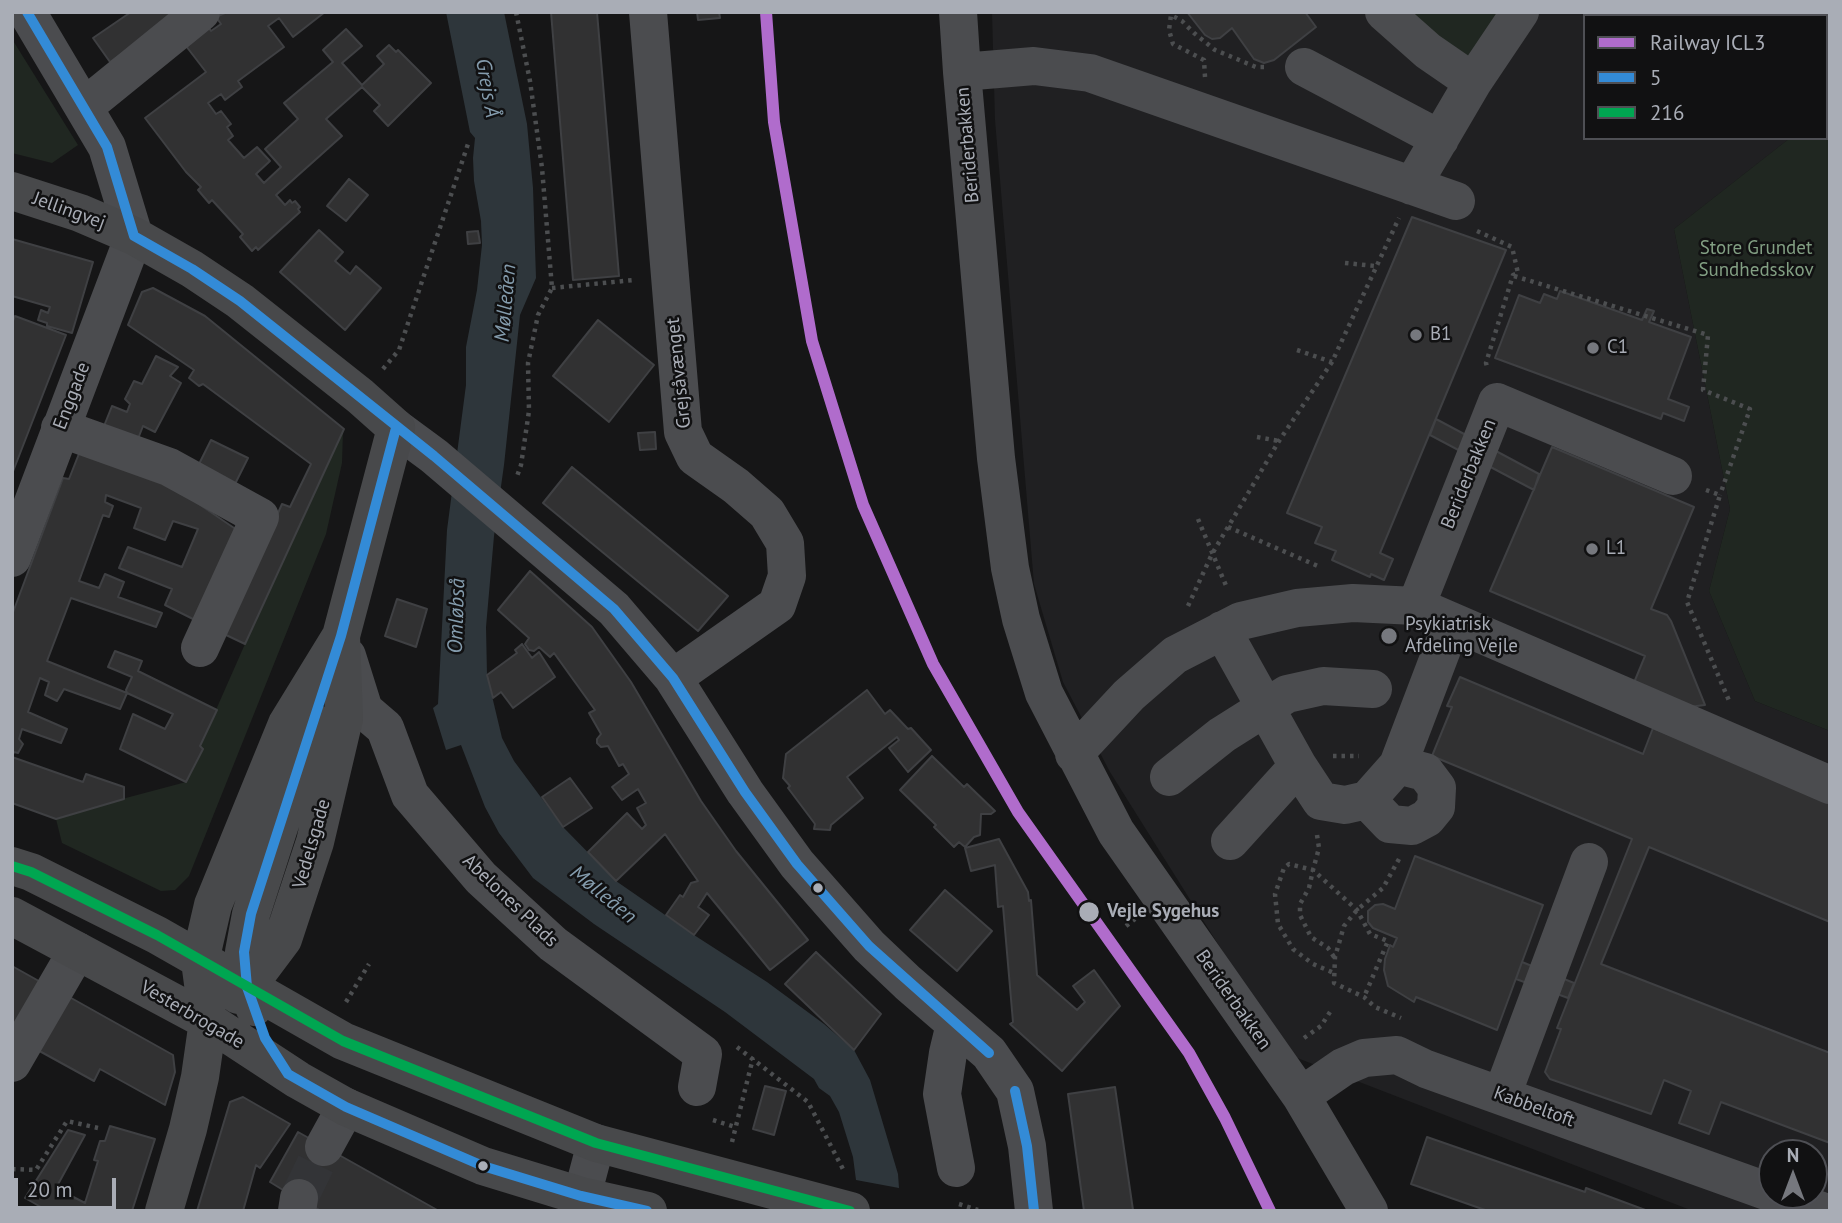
<!DOCTYPE html>
<meta charset="utf-8">
<style>
body{margin:0}
#map{position:relative;width:1842px;height:1223px;overflow:hidden;background:#161617;font-family:"PT Sans",sans-serif}
canvas{display:block}
.frame{position:absolute;inset:0;border:14px solid #a9adb6;pointer-events:none}
.legend{position:absolute;left:1583px;top:14px;width:245px;height:126px;box-sizing:border-box;background:#111112;border:2px solid #4e4f54;margin:0;padding:9px 12px;list-style:none;font-size:21px;color:#a9adb6}
.legend li{display:flex;align-items:center;gap:14px;height:35px}
.legend b{width:35px;border:2px solid #4e4f54}
.north{position:absolute;left:1758px;top:1139px;width:70px;height:70px;box-sizing:border-box;background:#111112;border:2px solid #4e4f54;border-radius:50%;rotate:0deg;font-size:19px;font-weight:700;line-height:28px;text-align:center;color:#a9adb6}
.north::after{content:'';display:block;margin:auto;width:24px;height:32px;background:#76787e;clip-path:polygon(50% 0,100% 100%,50% 72%,0 100%)}
.scale{position:absolute;left:14px;top:1178px;width:102px;height:32px;box-sizing:border-box;border:4px solid #a9adb6;border-top:0;padding-left:9px;font-size:21px;line-height:24px;white-space:nowrap;color:#a9adb6;-webkit-text-stroke:5px #111112;paint-order:stroke}
</style>
<div id="map">
<canvas width="1842" height="1223"></canvas>
<div class="frame"></div>
<ul class="legend">
<li><b style="height:9px;background:#b06ccc"></b>Railway ICL3</li>
<li><b style="height:9px;background:#338bd7"></b>5</li>
<li><b style="height:9px;background:#00a651"></b>216</li>
</ul>
<div class="north">N</div>
<div class="scale">20 m</div>
</div>
<script>
const ctx = document.querySelector('canvas').getContext('2d');
ctx.lineJoin = 'round';
function fill(path, color) { ctx.fillStyle = color; ctx.fill(path, 'evenodd'); }
const poly = rows => new Path2D(rows.map(r => 'M' + r).join(''));
function stroke(path, color, width, dash) { ctx.strokeStyle = color; ctx.lineWidth = width; ctx.lineCap = dash ? 'butt' : 'round'; ctx.setLineDash(dash || []); ctx.stroke(path); }
function drawText(font, color, halo, rows, align = 'center') {
  ctx.font = font + ' "PT Sans",sans-serif'; ctx.lineWidth = 5; ctx.setLineDash([]); ctx.textBaseline = 'middle'; ctx.strokeStyle = halo; ctx.fillStyle = color; for (const [text, x, y, turn = 0] of rows) {
    ctx.save(); ctx.translate(x, y); ctx.rotate((+turn || 0) * Math.PI / 180); ctx.textAlign = isNaN(turn) ? turn : align; if (halo) ctx.strokeText(text, 0, 0); ctx.fillText(text, 0, 0); ctx.restore();
  }
}
const built = poly([
 [992,12,1821,12,1823,16,1585,16,1585,138,1790,138,1674,229,1730,509,1709,591,1755,701,1830,731,1830,1211,1693,1211,1287,1054,1110,772,1063,682,1034,584,995,120],
 [1772,1153,1814,1153,1814,1195,1772,1195]
]);
const green = poly([
 [1379,12,1506,12,1465,60],
 [12,39,78,145,52,163,12,153],
 [1830,108,1830,731,1755,701,1709,591,1730,509,1674,229,1790,138,1826,138,1826,110],
 [343,431,342,463,326,534,189,876,175,890,161,891,62,843,56,819,77,811,186,782,203,749,200,746,245,644]
]);
const water = poly([
 [446,12,504,12,527,124,533,188,536,278,520,315,504,465,494,536,486,627,487,675,502,738,514,761,563,827,616,881,694,935,767,982,824,1024,854,1050,870,1080,898,1174,899,1188,856,1180,853,1157,839,1112,830,1096,819,1088,814,1079,725,1012,594,924,533,878,499,833,485,807,461,745,446,750,433,708,438,704,447,530,466,385,466,347,477,290,482,245,481,221,474,181,473,158,475,138,470,132]
]);
const building = poly([
 [131,12,169,12,173,18,110,62,93,38,131,12],
 [227,12,325,12,293,37,279,18,268,26,284,47,238,81,242,87,225,100,221,94,208,103,216,114,221,111,231,124,227,127,233,136,228,140,244,158,257,147,270,161,256,174,264,183,281,167,265,149,298,119,284,103,333,62,323,50,346,29,362,46,342,63,362,85,384,64,377,56,389,45,396,52,398,50,431,83,388,126,374,111,380,105,362,87,326,119,342,136,276,195,285,205,290,200,292,203,295,201,300,207,298,209,300,212,258,250,256,247,252,251,240,237,243,234,212,200,209,203,198,190,201,187,186,172,145,118,206,72,186,46,209,28,211,31,221,24,216,17,227,12],
 [551,12,597,12,619,276,573,280,551,12],
 [697,12,719,12,720,18,698,20,697,12],
 [1187,12,1305,12,1316,27,1274,60,1264,63,1254,59,1232,28,1220,38,1212,39,1205,35,1187,12],
 [1628,12,1816,12,1817,16,1628,16,1628,12],
 [1826,39,1830,48,1830,108,1826,110,1826,39],
 [349,179,368,195,346,221,327,206,349,179],
 [1412,217,1506,250,1380,553,1393,559,1384,580,1371,574,1370,577,1332,560,1336,551,1315,543,1322,527,1287,513,1412,217],
 [319,230,343,252,335,261,350,274,356,266,381,288,345,330,280,272,319,230],
 [478,231,480,243,468,244,467,232,478,231],
 [12,239,93,262,72,333,47,326,47,323,38,320,41,310,48,313,50,307,12,296,12,239],
 [153,288,205,316,344,429,245,644,224,634,282,504,290,507,311,464,203,384,199,386,189,378,194,370,128,325,142,292,153,288],
 [1560,291,1642,320,1647,309,1654,311,1649,322,1691,337,1668,399,1689,407,1684,421,1663,413,1661,419,1495,358,1519,295,1540,303,1544,294,1557,299,1560,291],
 [15,316,66,335,12,474,12,323,15,316],
 [598,320,654,365,609,422,553,376,598,320],
 [156,356,178,367,170,376,181,383,155,432,143,426,134,449,100,436,112,406,127,412,130,404,125,399,134,381,142,384,156,356],
 [1436,419,1539,474,1534,490,1430,435,1436,419],
 [655,432,656,449,640,450,638,433,655,432],
 [211,440,248,458,235,484,198,466,211,440],
 [82,446,149,470,237,530,195,620,165,605,172,589,119,568,128,547,182,567,198,529,173,521,165,540,134,528,141,508,106,495,105,502,113,506,109,517,103,515,79,581,99,588,105,574,124,582,118,597,162,613,156,627,71,598,47,661,127,693,120,709,64,689,57,701,45,695,49,682,40,678,28,712,67,729,61,743,22,729,19,739,23,744,18,753,14,752,12,757,83,782,86,774,124,787,124,799,56,819,12,803,12,615,63,478,69,479,82,446],
 [1552,447,1694,507,1651,609,1667,615,1671,621,1705,705,1688,707,1633,685,1645,656,1490,591,1552,447],
 [572,467,728,596,698,631,543,503,572,467],
 [530,571,592,627,631,682,701,801,736,851,808,940,770,970,707,893,698,907,709,915,694,935,666,915,680,895,683,897,691,883,698,881,665,834,616,881,588,852,627,813,642,829,646,825,637,808,646,803,638,789,622,800,612,787,629,774,623,764,619,766,608,746,601,747,597,743,597,739,601,734,589,713,595,710,554,653,550,657,539,647,534,651,529,650,525,644,529,638,498,610,530,571],
 [397,599,427,609,416,647,385,636,397,599],
 [522,644,532,658,539,652,555,677,513,708,501,692,493,698,487,675,517,653,515,650,522,644],
 [115,651,142,661,138,671,217,710,200,746,203,749,186,782,120,749,133,714,165,729,173,714,127,693,126,690,132,677,108,667,115,651],
 [1460,677,1643,754,1653,728,1830,801,1830,922,1649,847,1601,964,1830,1053,1830,1143,1721,1102,1709,1134,1679,1123,1691,1091,1664,1080,1651,1114,1550,1079,1545,1072,1561,1029,1557,1028,1632,839,1432,756,1452,707,1447,706,1460,677],
 [867,690,885,714,890,710,908,729,911,728,931,750,908,772,889,748,899,740,897,737,847,777,863,798,831,825,830,830,814,829,815,824,788,788,790,786,783,778,786,754,867,690],
 [932,756,964,787,967,784,995,811,991,814,981,814,980,835,974,837,965,847,959,842,954,847,934,827,936,825,900,790,932,756],
 [570,778,592,808,563,827,542,797,570,778],
 [999,839,1028,892,1029,901,1031,900,1037,975,1077,1010,1085,1002,1073,986,1094,970,1120,1006,1062,1071,1010,1024,1013,1022,1003,906,998,907,995,865,971,871,965,848,999,839],
 [1415,856,1543,905,1497,1030,1416,997,1414,1002,1388,986,1384,970,1385,959,1390,945,1393,947,1397,938,1373,928,1368,922,1368,911,1375,905,1383,904,1395,909,1415,856],
 [945,890,992,931,957,971,910,930,945,890],
 [816,952,881,1014,854,1050,785,984,816,952],
 [1522,962,1574,983,1568,998,1516,979,1522,962],
 [12,966,46,985,12,1046,12,966],
 [64,994,173,1055,175,1072,165,1105,100,1069,94,1081,34,1048,64,994],
 [765,1086,786,1091,774,1135,753,1129,765,1086],
 [1115,1087,1133,1210,1140,1211,1084,1211,1068,1094,1115,1087],
 [243,1097,290,1124,260,1168,256,1165,243,1211,197,1211,230,1102,243,1097],
 [110,1126,155,1139,132,1211,48,1211,25,1198,68,1130,85,1135,56,1188,85,1203,98,1161,94,1160,100,1141,105,1141,110,1126],
 [298,1132,439,1211,321,1211,283,1190,270,1182,298,1132],
 [1427,1137,1562,1184,1585,1192,1586,1188,1648,1211,1488,1211,1411,1184,1427,1137]
]);
const minorTunnel = poly([
 [299,1198,324,1147]
]);
const path = poly([
 [516,12,530,81,542,168,552,288,538,315,528,363,529,411,521,465,516,479],
 [1205,77,1204,60,1173,44,1169,30,1171,15,1182,21,1194,33,1215,50,1256,67,1268,67],
 [1477,231,1512,247,1518,273,1513,275,1486,363,1487,367],
 [1345,263,1375,266],
 [1514,276,1708,335,1703,390,1750,409,1720,495],
 [552,288,634,280],
 [1297,350,1332,362],
 [383,369,399,350,469,141],
 [1257,437,1279,441],
 [1706,490,1720,495,1687,602,1730,703],
 [1198,519,1227,588],
 [1228,527,1320,567],
 [1188,606,1212,554,1279,441,1332,362,1399,218],
 [1333,756,1359,756],
 [1317,835,1319,848,1313,870,1357,910,1370,934,1388,941,1364,997],
 [1399,859,1383,888,1357,910,1344,926,1335,957,1334,983,1364,997,1375,1007,1401,1018],
 [1126,926,1135,919],
 [1334,957,1328,948,1311,937,1300,915,1300,904,1309,888,1313,870,1289,864,1284,868,1275,894,1278,924,1293,949,1313,964,1334,973],
 [346,1002,369,964],
 [1304,1038,1321,1026,1330,1012],
 [737,1047,808,1102,845,1173],
 [713,1120,735,1127],
 [732,1142,753,1058],
 [12,1169,36,1170,67,1121,98,1128],
 [959,1204,978,1210]
]);
const minor = poly([
 [648,12,683,432,695,457,736,486,767,513,785,543,787,576,777,605,673,678],
 [958,12,962,72],
 [1384,12,1428,51,1473,82],
 [1304,67,1440,139],
 [84,107,201,12],
 [1412,186,1473,82,1520,12],
 [60,428,169,467,260,517,200,648],
 [396,428,434,456,614,609,673,678,745,792,797,864,869,946,908,983,989,1053,1015,1091,1027,1146,1034,1211],
 [12,558,134,236,107,147,27,12],
 [1416,606,1497,402,1673,476],
 [1222,630,1298,766,1321,801,1345,805,1367,800,1398,765,1452,623],
 [347,656,364,710,385,728,410,795,481,878,553,944,703,1054,697,1087],
 [1074,754,1129,695,1175,655,1241,621,1297,608,1353,603,1416,606,1830,785],
 [1169,777,1222,735,1287,694,1323,686,1373,689],
 [1367,800,1390,824,1412,826,1427,818,1436,807,1437,788,1425,772,1398,765],
 [1230,841,1298,766],
 [955,1024,948,1053,942,1094,956,1168],
 [12,1063,77,951],
 [1502,1095,1589,862],
 [1301,1096,1343,1067,1364,1058,1397,1055,1426,1069,1772,1193],
 [324,1147,346,1107],
 [1778,1195,1822,1211],
 [297,1211,299,1198],
 [578,1211,596,1143],
 [1369,1211,1301,1096,1116,832,1044,693,1021,619,1010,568,996,458,962,72,1034,66,1090,73,1456,201]
]);
const major = poly([
 [12,191,80,213,134,236,192,269,240,301,360,396,396,428,341,636,287,724,213,905,200,961,208,1021,200,1077,188,1129,164,1211],
 [12,866,31,872,157,935,343,1041,596,1143,851,1211],
 [12,916,208,1021,298,1080,346,1107,483,1166,581,1196,648,1211],
 [238,995,247,987,283,939,315,842,344,719,341,636],
 [254,1007,247,987,244,952,251,914,313,722]
]);
const bus1 = poly([
 [27,12,107,147,134,236,192,269,240,301,434,456,614,609,673,678,745,792,797,864,869,946,989,1053],
 [396,428,341,636,251,914,244,952,247,987,265,1038,288,1074,346,1107,483,1166,581,1196,647,1211],
 [1015,1091,1027,1146,1034,1211]
]);
const bus2 = poly([
 [12,866,31,872,157,935,343,1041,596,1143,850,1211]
]);
const rail1 = poly([
 [766,12,774,122,812,341,863,505,933,664,1018,812,1189,1053,1225,1118,1270,1211]
]);
const markers = [
 [1416,335,7,"#76787e"],
 [1593,348,7,"#76787e"],
 [1592,549,7,"#76787e"],
 [1389,636,9,"#76787e"],
 [818,888,6,"#a9adb6"],
 [1089,912,11,"#a9adb6"],
 [483,1166,6,"#a9adb6"]
];
const streetNames = [
 ["Beriderbakken",968,145,-95],
 ["Jellingvej",69,211,20],
 ["Grejsåvænget",679,373,-96],
 ["Enggade",72,396,-69],
 ["Beriderbakken",1469,474,-68],
 ["Vedelsgade",312,844,-74],
 ["Abelones Plads",510,901,44],
 ["Beriderbakken",1233,1000,55],
 ["Vesterbrogade",192,1015,30],
 ["Kabbeltoft",1534,1107,20]
];
const parkNames = [
 ["Store Grundet",1756,249],
 ["Sundhedsskov",1756,271]
];
const poiNames = [
 ["B1",1430,335],
 ["C1",1607,348],
 ["L1",1606,549],
 ["Psykiatrisk",1405,625],
 ["Afdeling Vejle",1405,647]
];
const stopNames = [
 ["Vejle Sygehus",1107,912]
];
const waterNames = [
 ["Grejs Å",487,88,80],
 ["Mølleåen",506,303,-85],
 ["Omløbså",457,616,-88],
 ["Mølleåen",603,895,39]
];
fill(built, '#202022');
fill(green, '#202721');
fill(water, '#2e363b');
fill(building, '#313132');
stroke(building, '#3f4043', 2);
stroke(minorTunnel, '#333437', 38, [38, 19]);
stroke(path, '#4c4e50', 4.5, [3.5, 5]);
stroke(minor, '#4b4c4f', 38);
stroke(major, '#48494b', 38);
stroke(bus1, '#338bd7', 10);
stroke(bus2, '#00a651', 10);
stroke(rail1, '#b06ccc', 12);
for (const [x, y, r, color] of markers) { const dot = new Path2D(); dot.arc(x, y, r, 0, 2 * Math.PI); ctx.fillStyle = color; ctx.fill(dot); stroke(dot, '#111112', 2.5); }
drawText('19px', '#a9adb6', '#111112', streetNames);
drawText('19px', '#829f83', '#111112', parkNames);
drawText('19px', '#a9adb6', '#111112', poiNames, 'left');
drawText('bold 19px', '#a9adb6', '#111112', stopNames, 'left');
drawText('italic 21px', '#849cad', '#111112', waterNames);
</script>
